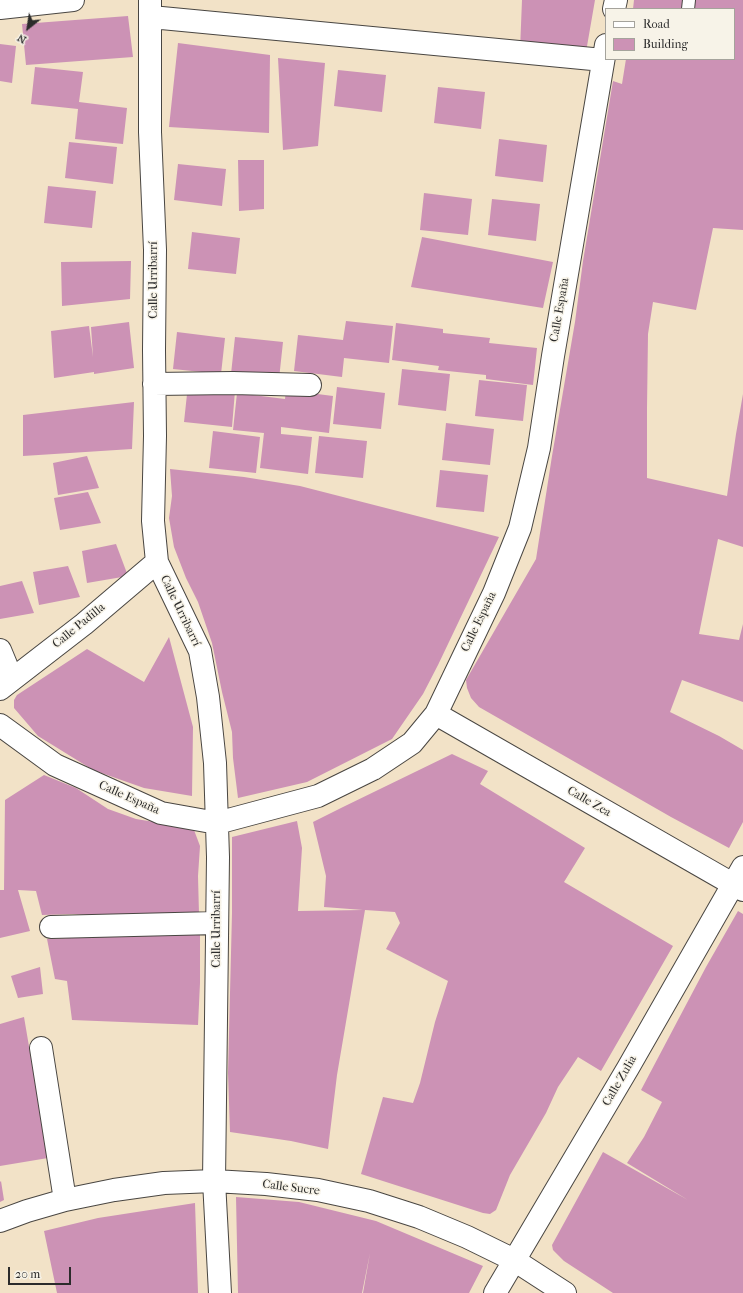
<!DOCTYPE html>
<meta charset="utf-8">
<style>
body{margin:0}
#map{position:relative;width:743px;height:1293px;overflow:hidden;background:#f2e2c7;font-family:"IM FELL French Canon",serif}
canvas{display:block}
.legend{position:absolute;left:605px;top:8px;width:130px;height:52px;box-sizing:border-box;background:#f7f3e8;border:1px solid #a5a39c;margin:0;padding:5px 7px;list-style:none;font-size:12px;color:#2b2b2b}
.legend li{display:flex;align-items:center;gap:8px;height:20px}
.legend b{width:20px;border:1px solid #a5a39c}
.north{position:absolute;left:8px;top:8px;width:40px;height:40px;-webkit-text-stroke:3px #f7f3e8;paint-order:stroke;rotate:210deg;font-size:11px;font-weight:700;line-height:16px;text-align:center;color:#2b2b2b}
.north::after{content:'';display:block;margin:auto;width:14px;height:18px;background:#2b2b2b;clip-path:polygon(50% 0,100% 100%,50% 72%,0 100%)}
.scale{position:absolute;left:8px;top:1267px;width:63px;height:18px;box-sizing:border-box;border:2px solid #2b2b2b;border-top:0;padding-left:5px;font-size:12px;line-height:14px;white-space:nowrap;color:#2b2b2b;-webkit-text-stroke:3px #f7f3e8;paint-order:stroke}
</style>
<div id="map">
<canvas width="743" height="1293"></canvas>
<ul class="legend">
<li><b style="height:5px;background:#fff"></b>Road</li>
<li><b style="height:11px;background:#cc92b5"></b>Building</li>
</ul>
<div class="north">N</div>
<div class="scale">20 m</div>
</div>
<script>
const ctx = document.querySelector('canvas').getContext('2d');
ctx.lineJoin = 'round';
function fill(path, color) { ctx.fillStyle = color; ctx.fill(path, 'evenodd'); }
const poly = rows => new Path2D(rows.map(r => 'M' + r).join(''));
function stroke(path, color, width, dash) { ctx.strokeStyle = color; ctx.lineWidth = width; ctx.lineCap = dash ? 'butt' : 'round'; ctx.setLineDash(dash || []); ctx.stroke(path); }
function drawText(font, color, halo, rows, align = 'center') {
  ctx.font = font + ' "IM FELL French Canon",serif'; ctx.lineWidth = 3; ctx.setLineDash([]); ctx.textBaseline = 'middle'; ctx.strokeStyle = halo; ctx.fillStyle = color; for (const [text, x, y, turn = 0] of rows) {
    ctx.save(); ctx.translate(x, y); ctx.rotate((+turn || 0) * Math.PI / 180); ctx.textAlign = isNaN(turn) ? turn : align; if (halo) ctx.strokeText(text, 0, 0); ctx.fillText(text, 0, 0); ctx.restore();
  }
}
const building = poly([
 [522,0,595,0,586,52,520,50],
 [634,0,743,0,743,230,713,228,696,310,653,302,648,334,647,408,647,478,727,496,736,434,743,394,743,547,718,539,699,634,739,640,743,624,743,702,682,680,670,712,719,736,743,750,743,822,729,848,671,817,479,707,471,698,467,688,466,680,536,559,552,456,575,322,583,261,613,81,622,84,626,59,734,59,734,9,633,9],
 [128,16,133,57,26,65,22,24],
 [178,43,270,55,269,133,169,127],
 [0,44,16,46,12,83,0,81],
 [278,58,325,63,318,146,283,150],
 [35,67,83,72,79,102,127,108,123,144,75,139,78,109,31,104],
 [338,70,386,75,382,112,334,106],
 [438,87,485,92,481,129,434,123],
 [499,139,547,145,543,182,495,176],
 [69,142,117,147,113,184,65,178],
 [238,160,264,160,264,209,239,211],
 [178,164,226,169,222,206,174,200],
 [48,186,96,191,92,228,44,223],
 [424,193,472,199,468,235,420,230],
 [492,199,540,204,536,241,488,235],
 [192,232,240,238,236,274,188,269],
 [422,237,553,262,543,308,411,287],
 [131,261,130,299,62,306,61,262],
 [346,321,393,326,389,363,344,358,342,377,294,371,298,335,343,340],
 [129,322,134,368,94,374,94,372,54,378,51,331,89,326,93,357,91,327],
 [396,323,443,329,443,333,490,338,489,343,537,348,533,385,486,379,486,375,438,370,439,366,392,360],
 [177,332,225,338,221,374,173,369],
 [235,337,283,342,279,379,231,374],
 [402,369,450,374,446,411,398,405],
 [479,380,527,385,523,421,475,416],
 [188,385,235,391,232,427,184,422],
 [337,387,385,393,381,429,333,424],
 [286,390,333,396,329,433,281,427,281,434,312,437,308,474,260,468,264,433,233,430,237,393,285,399],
 [134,402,132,449,23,456,23,415],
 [446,423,494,429,490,465,442,460],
 [213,431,260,437,256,473,209,468],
 [319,436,367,441,363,478,315,473],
 [87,456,99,488,58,495,53,463],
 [170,469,244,477,300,486,499,537,438,665,423,694,392,739,307,782,238,798,233,758,232,732,222,692,212,643,198,602,186,578,174,547,169,518,172,496],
 [440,470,488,475,484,512,436,507],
 [88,492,101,523,60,530,54,498],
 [116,544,128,576,87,583,82,551],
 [68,566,80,597,39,605,33,572],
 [22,581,34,613,0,619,0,586],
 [169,637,193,727,192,796,144,788,93,770,38,736,14,708,14,700,17,695,87,649,144,682],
 [452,754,488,771,480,784,585,848,564,882,673,946,601,1071,578,1057,558,1087,546,1113,510,1175,496,1210,490,1214,483,1213,361,1174,383,1097,413,1103,420,1083,435,1022,448,981,386,949,400,923,395,912,365,910,337,1075,328,1149,291,1141,230,1132,228,1073,232,913,232,837,297,821,302,848,298,911,363,910,324,907,326,876,313,822,343,807],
 [44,775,76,788,108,809,136,819,185,827,194,830,200,846,198,876,199,914,119,917,73,914,42,915,36,891,18,890,30,931,0,938,0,890,4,890,5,800],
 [738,911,743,914,743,1293,613,1293,564,1261,553,1250,552,1245,603,1152,688,1200,627,1163,644,1137,662,1102,641,1090,706,967],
 [200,929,200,983,198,1025,72,1020,67,981,55,979,47,939,118,936],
 [40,967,43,994,18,998,11,976],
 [24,1017,48,1158,0,1166,0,1024],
 [1,1181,4,1200,0,1202,0,1182],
 [236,1197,299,1202,376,1221,483,1266,469,1293,363,1293,370,1253,362,1293,238,1293],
 [195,1203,198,1293,57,1293,44,1231,98,1218]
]);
const lane = poly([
 [688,9,689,0]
]);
const street = poly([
 [150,0,150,132,155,250,154,350,155,436,153,521,157,562,200,651,208,697,215,763,218,857,214,1181,220,1293],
 [0,8,73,0],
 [614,9,616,0],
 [151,17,603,60],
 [154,384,233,383,310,385],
 [0,650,12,679],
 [0,689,84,624,157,562],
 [436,714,743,890],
 [0,725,55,765,161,813,217,823,318,796,373,769,412,743,436,714,494,593,520,528,539,448,553,356,606,45],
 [51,927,216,923],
 [41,1048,65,1200],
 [0,1221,27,1211,65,1200,114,1190,164,1183,214,1181,266,1184,318,1190,369,1201,419,1217,467,1237,514,1260,565,1293],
 [495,1293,628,1068,743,867]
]);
const streetNames = [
 ["Calle Urribarrí",154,280,-90],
 ["Calle España",560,310,-80],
 ["Calle Urribarrí",180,611,64],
 ["Calle España",479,622,-64],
 ["Calle Padilla",79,626,-39],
 ["Calle España",129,798,24],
 ["Calle Zea",589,802,30],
 ["Calle Urribarrí",217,929,-90],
 ["Calle Zulia",620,1081,-60],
 ["Calle Sucre",291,1188,7]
];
fill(building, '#cc92b5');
stroke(lane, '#494642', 14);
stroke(street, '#494642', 24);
stroke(lane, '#fff', 12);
stroke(street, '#fff', 22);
drawText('12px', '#2b2b2b', '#f7f3e8', streetNames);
</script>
